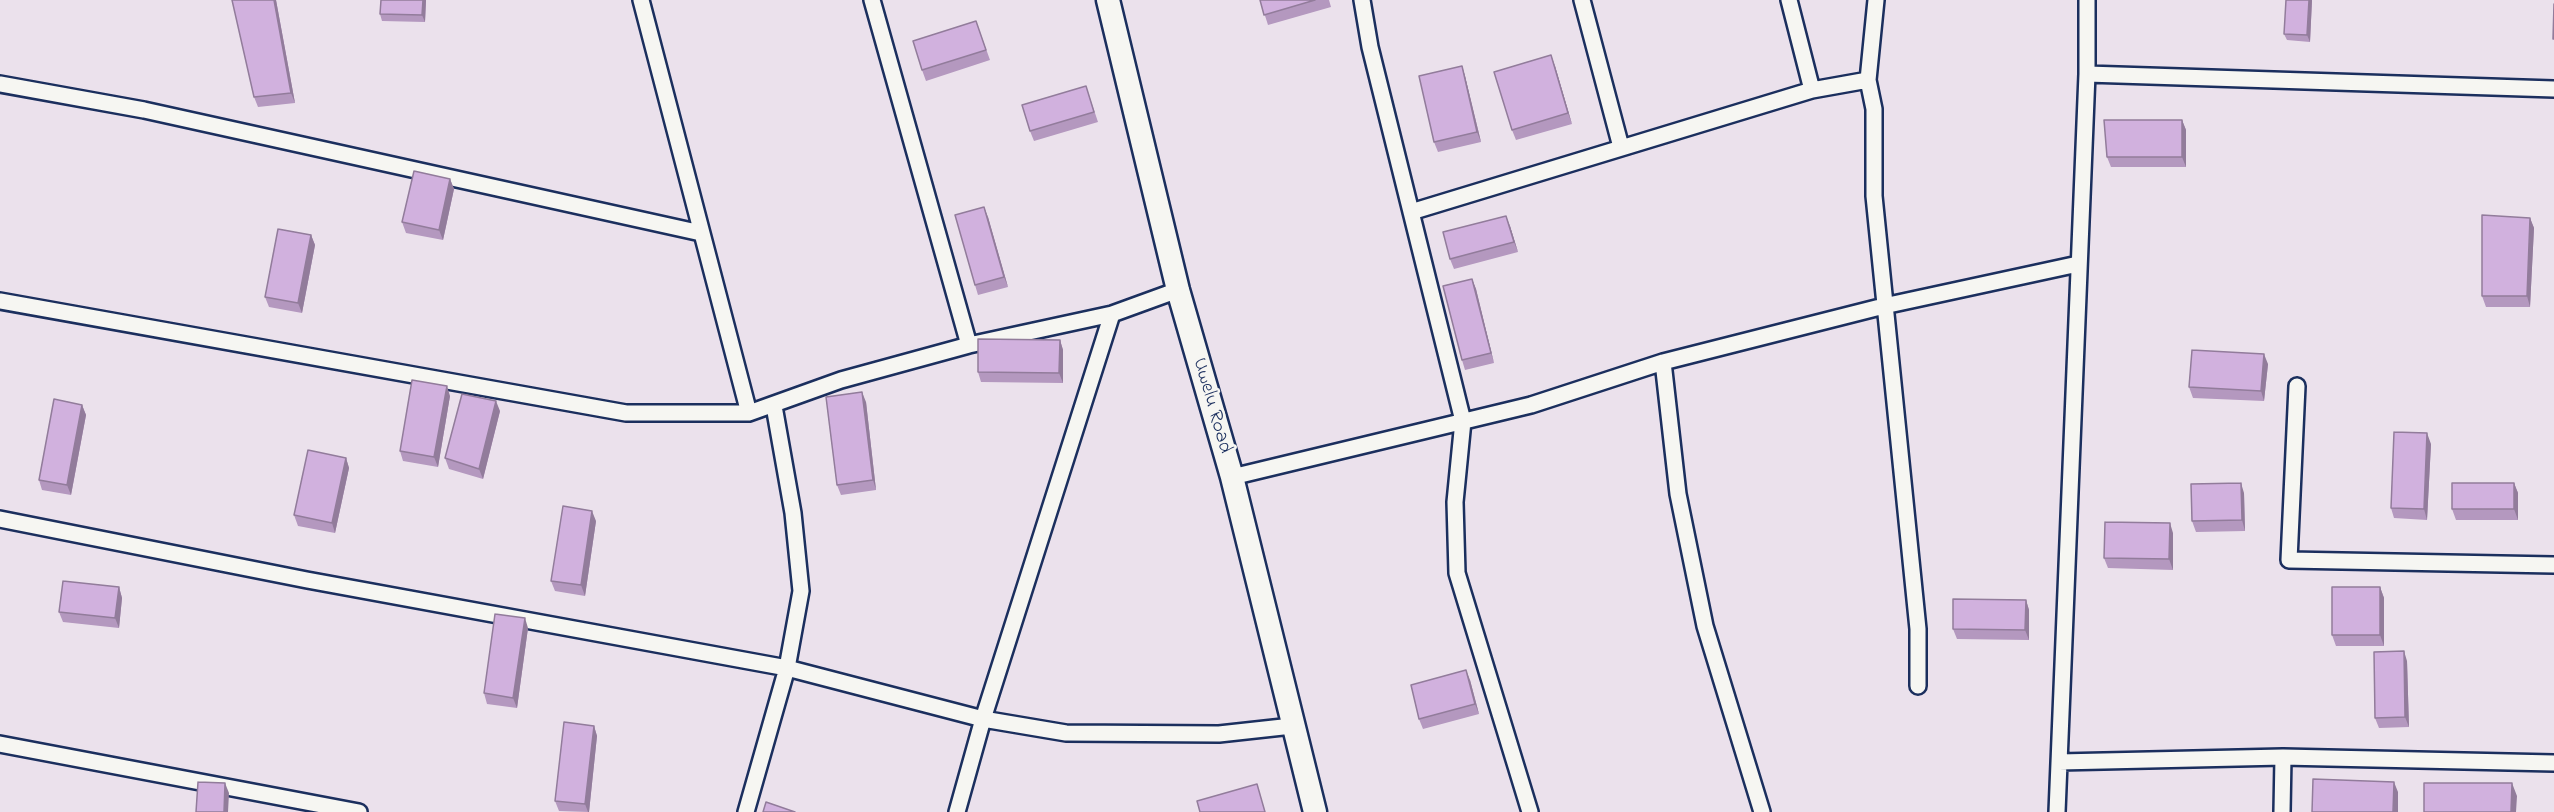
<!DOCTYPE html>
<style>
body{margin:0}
canvas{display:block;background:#ebe1ec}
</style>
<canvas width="2554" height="812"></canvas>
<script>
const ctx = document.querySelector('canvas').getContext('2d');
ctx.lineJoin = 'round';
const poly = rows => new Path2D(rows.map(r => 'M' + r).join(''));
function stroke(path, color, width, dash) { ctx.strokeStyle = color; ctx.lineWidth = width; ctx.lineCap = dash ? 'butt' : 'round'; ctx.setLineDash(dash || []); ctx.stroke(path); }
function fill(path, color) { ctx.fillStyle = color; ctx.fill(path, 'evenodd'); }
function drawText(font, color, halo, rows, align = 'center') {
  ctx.font = font + ' "Indie Flower",sans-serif'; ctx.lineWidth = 5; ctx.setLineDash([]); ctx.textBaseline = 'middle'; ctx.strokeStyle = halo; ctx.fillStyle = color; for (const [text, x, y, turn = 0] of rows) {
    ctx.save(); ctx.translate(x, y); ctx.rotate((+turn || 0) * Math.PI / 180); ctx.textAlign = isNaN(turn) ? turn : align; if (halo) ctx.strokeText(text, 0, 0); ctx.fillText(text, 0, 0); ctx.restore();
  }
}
const street = poly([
 [641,0,749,413],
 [872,0,969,345],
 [1362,0,1370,47,1463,421,1455,502,1457,573,1530,812],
 [1582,0,1621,147],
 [1789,0,1812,90],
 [1876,0,1868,80,1874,109,1874,196,1918,629,1918,686],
 [2087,74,2554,89],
 [0,84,144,110,701,233],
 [1411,212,1812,90,1868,80],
 [0,301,626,413,749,413,841,380,969,345,1112,314,1178,290],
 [1663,362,1678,494,1705,626,1762,812],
 [2297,386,2289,560,2554,565],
 [1232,477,1531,405,1663,362,1884,306,2078,264],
 [0,519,307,580,787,668,983,719,1066,733,1219,734,1292,726],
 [0,744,359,812],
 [2059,762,2283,757,2554,763],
 [746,812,787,668,801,591,793,513,774,406],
 [957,812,983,719,1112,314],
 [2057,812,2087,74,2087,0],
 [2282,812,2283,757]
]);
const secondary = poly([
 [1108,0,1178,290,1232,477,1315,812]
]);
const wall = poly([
 [276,0,295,103,258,107,254,97],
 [381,0,426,0,425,22,382,21,380,14],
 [1260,0,1329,0,1331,7,1268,25],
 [2312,0,2310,42,2287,40,2284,34],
 [976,21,990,60,926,81,922,70],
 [1462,66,1465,76,1481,142,1438,152,1434,142],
 [1555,66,1572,124,1516,140,1512,130],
 [1086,86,1098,122,1034,141,1030,131],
 [2182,120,2186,130,2186,167,2111,167,2107,157],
 [450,179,454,189,443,240,406,233,402,222],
 [988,217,1008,287,978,295,975,285],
 [2530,218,2534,228,2530,307,2486,307,2482,296],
 [1510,226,1518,252,1454,269,1450,259],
 [311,235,315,245,302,313,269,307,265,297],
 [1472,279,1476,289,1494,363,1465,370,1462,360],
 [1060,340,1063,350,1063,383,981,382,978,372],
 [2268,364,2264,401,2193,398,2189,387],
 [450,396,438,467,403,461,400,451],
 [866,402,876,490,841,495,837,485],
 [82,405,86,415,71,495,42,490,39,480],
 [500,411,483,479,449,469,445,458],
 [2431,444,2427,520,2394,518,2391,508],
 [346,458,349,468,335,533,298,526,294,515],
 [2514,483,2518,493,2518,520,2456,520,2452,509],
 [2244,493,2245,531,2196,532,2192,521],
 [596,521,585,596,555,591,551,581],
 [2173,533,2173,570,2108,568,2104,558],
 [119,587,122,598,119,628,63,622,59,612],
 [2380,587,2384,598,2384,646,2336,646,2332,635],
 [2026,600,2029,610,2029,640,1957,639,1953,629],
 [528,628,517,708,487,704,484,693],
 [2407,661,2409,727,2379,728,2375,718],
 [1470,680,1479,714,1423,729,1419,719],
 [594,726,597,736,589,812,559,811,555,801]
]);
const shadedWall = poly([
 [274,0,276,0,295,103,291,93],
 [423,0,426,0,425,22,422,15],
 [2309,0,2312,0,2310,42,2307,35],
 [1551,55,1555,66,1572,124,1568,113],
 [1462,66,1465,76,1481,142,1477,132],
 [2182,120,2186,130,2186,167,2182,157],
 [450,179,454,189,443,240,439,230],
 [984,207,988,217,1008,287,1004,277],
 [1506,216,1510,226,1518,252,1514,242],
 [2530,218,2534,228,2530,307,2527,296],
 [311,235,315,245,302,313,298,303],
 [1472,279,1476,289,1494,363,1491,353],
 [1060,340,1063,350,1063,383,1059,373],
 [2264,354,2268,364,2264,401,2261,391],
 [447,386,450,396,438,467,434,457],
 [862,392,866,402,876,490,873,480],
 [496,401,500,411,483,479,479,469],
 [82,405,86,415,71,495,67,485],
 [2427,433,2431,444,2427,520,2424,509],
 [346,458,349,468,335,533,332,523],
 [2241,483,2244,493,2245,531,2242,520],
 [2514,483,2518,493,2518,520,2514,509],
 [592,511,596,521,585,596,581,585],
 [2170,523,2173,533,2173,570,2169,559],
 [119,587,122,598,119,628,115,618],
 [2380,587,2384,598,2384,646,2380,635],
 [2026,600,2029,610,2029,640,2025,630],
 [525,618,528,628,517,708,513,698],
 [2404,651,2407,661,2409,727,2405,717],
 [1466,670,1470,680,1479,714,1475,704],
 [594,726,597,736,589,812,588,812,585,804],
 [2394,782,2398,792,2398,812,2393,812],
 [225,783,229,793,228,812,224,812],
 [2512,783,2517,796,2516,812,2511,812]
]);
const building = poly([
 [232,0,274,0,291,93,254,97,232,0],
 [381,0,423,0,422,15,380,14,381,0],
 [1260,0,1315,0,1264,15,1260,0],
 [2286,0,2309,0,2307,35,2284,34,2286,0],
 [2554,4,2554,39,2553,39,2554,4],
 [976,21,986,50,922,70,913,41,976,21],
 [1551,55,1568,113,1512,130,1494,72,1551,55],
 [1462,66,1477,132,1434,142,1419,76,1462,66],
 [1086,86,1094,112,1030,131,1022,105,1086,86],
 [2104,120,2182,120,2182,157,2107,157,2104,120],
 [414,171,450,179,439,230,402,222,414,171],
 [984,207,1004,277,975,285,955,215,984,207],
 [2482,215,2530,218,2527,296,2482,296,2482,215],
 [1506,216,1514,242,1450,259,1443,232,1506,216],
 [278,229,311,235,298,303,265,297,278,229],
 [1472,279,1491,353,1462,360,1443,286,1472,279],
 [978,339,1060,340,1059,373,978,372,978,339],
 [2192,350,2264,354,2261,391,2189,387,2192,350],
 [412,380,447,386,434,457,400,451,412,380],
 [862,392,873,480,837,485,826,397,862,392],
 [462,394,496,401,479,469,445,458,462,394],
 [54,399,82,405,67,485,39,480,54,399],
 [2394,432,2427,433,2424,509,2391,508,2394,432],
 [308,450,346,458,332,523,294,515,308,450],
 [2241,483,2242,520,2192,521,2191,484,2241,483],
 [2452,483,2514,483,2514,509,2452,509,2452,483],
 [563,506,592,511,581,585,551,581,563,506],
 [2105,522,2170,523,2169,559,2104,558,2105,522],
 [63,581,119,587,115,618,59,612,63,581],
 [2332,587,2380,587,2380,635,2332,635,2332,587],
 [1953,599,2026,600,2025,630,1953,629,1953,599],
 [495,614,525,618,513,698,484,693,495,614],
 [2404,651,2405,717,2375,718,2374,652,2404,651],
 [1466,670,1475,704,1419,719,1411,685,1466,670],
 [564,722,594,726,585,804,555,801,564,722],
 [2313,779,2394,782,2393,812,2312,812,2313,779],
 [198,782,225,783,224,812,196,812,198,782],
 [2424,783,2512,783,2511,812,2424,812,2424,783],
 [1257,784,1265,812,1200,812,1197,801,1257,784],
 [766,802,795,812,763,812,766,802]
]);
const streetNames = [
 ["Uwelu Road",1211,406,74]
];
stroke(street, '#1b2f5e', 20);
stroke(secondary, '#1b2f5e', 27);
stroke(street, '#f6f6f2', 15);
stroke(secondary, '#f6f6f2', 22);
fill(wall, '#b498bf');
fill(shadedWall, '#927c9b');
fill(building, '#d1b1de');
stroke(building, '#927c9b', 1.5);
drawText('20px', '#1b2f5e', '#f6f6f2', streetNames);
</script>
